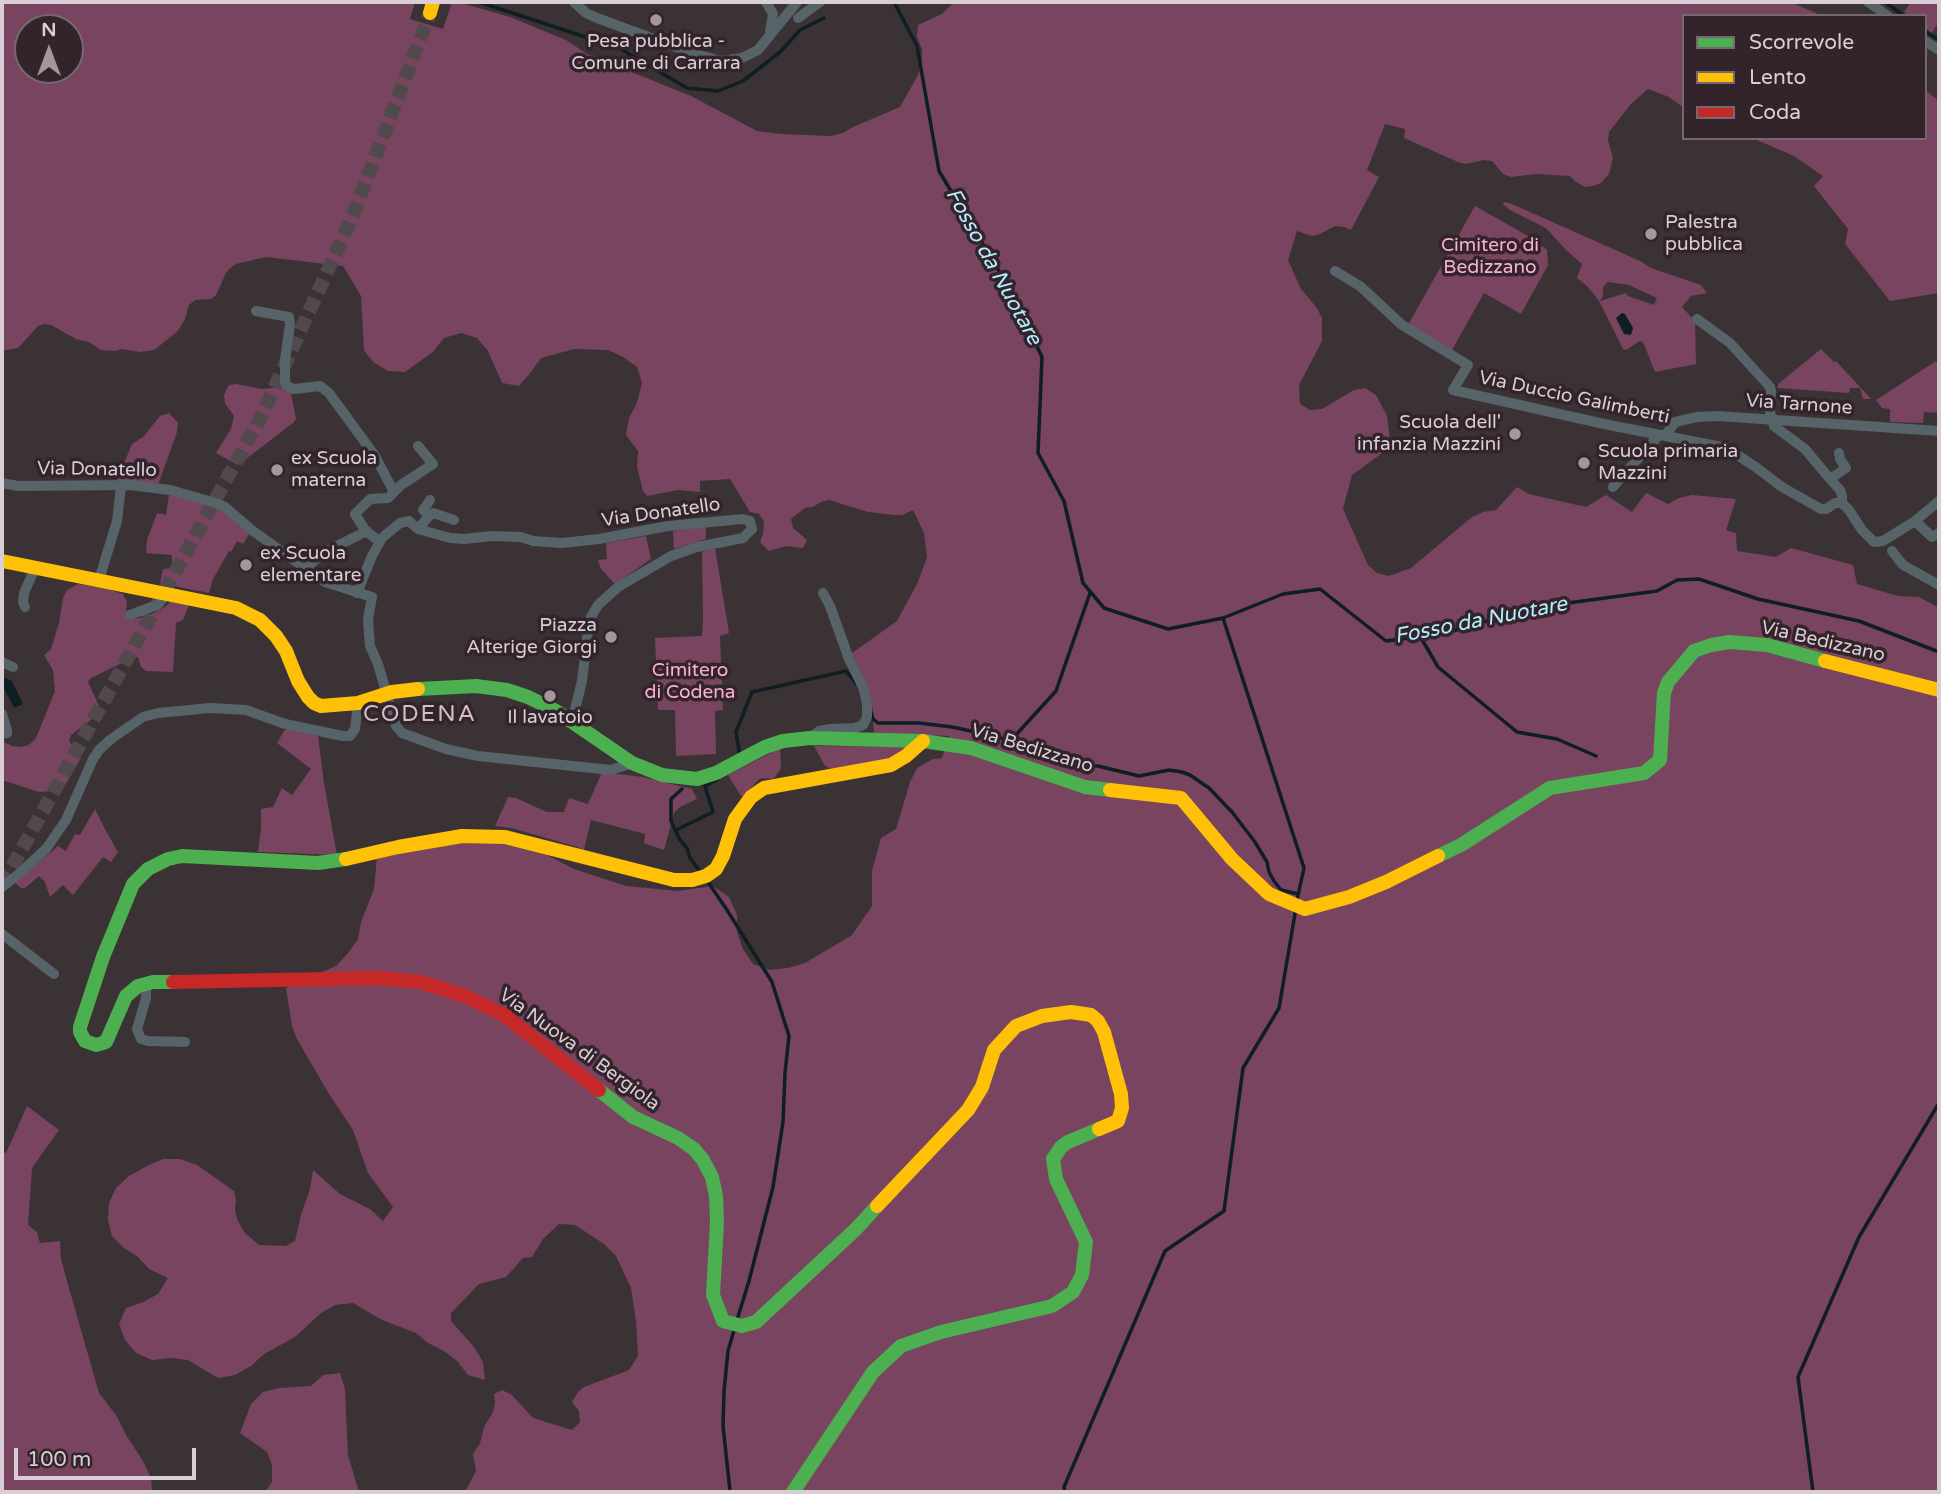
<!DOCTYPE html>
<style>
body{margin:0}
#map{position:relative;width:1941px;height:1494px;overflow:hidden;background:#3a3235;font-family:"Varela Round",sans-serif}
canvas{display:block}
.frame{position:absolute;inset:0;border:4px solid #d8ced3;pointer-events:none}
.legend{position:absolute;left:1682px;top:14px;width:245px;height:126px;box-sizing:border-box;background:#33242b;border:2px solid #75686e;margin:0;padding:9px 12px;list-style:none;font-size:21px;color:#d8ced3}
.legend li{display:flex;align-items:center;gap:14px;height:35px}
.legend b{width:35px;border:2px solid #75686e}
.north{position:absolute;left:14px;top:14px;width:70px;height:70px;box-sizing:border-box;background:#33242b;border:2px solid #75686e;border-radius:50%;rotate:0deg;font-size:19px;font-weight:700;line-height:28px;text-align:center;color:#d8ced3}
.north::after{content:'';display:block;margin:auto;width:24px;height:32px;background:#a1979c;clip-path:polygon(50% 0,100% 100%,50% 72%,0 100%)}
.scale{position:absolute;left:14px;top:1448px;width:182px;height:32px;box-sizing:border-box;border:4px solid #d8ced3;border-top:0;padding-left:9px;font-size:21px;line-height:24px;white-space:nowrap;color:#d8ced3;-webkit-text-stroke:5px #33242b;paint-order:stroke}
</style>
<div id="map">
<canvas width="1941" height="1494"></canvas>
<div class="frame"></div>
<ul class="legend">
<li><b style="height:9px;background:#4caf50"></b>Scorrevole</li>
<li><b style="height:9px;background:#ffc107"></b>Lento</li>
<li><b style="height:9px;background:#c62828"></b>Coda</li>
</ul>
<div class="north">N</div>
<div class="scale">100 m</div>
</div>
<script>
const ctx = document.querySelector('canvas').getContext('2d');
ctx.lineJoin = 'round';
function fill(path, color) { ctx.fillStyle = color; ctx.fill(path, 'evenodd'); }
const poly = rows => new Path2D(rows.map(r => 'M' + r).join(''));
function stroke(path, color, width, dash) { ctx.strokeStyle = color; ctx.lineWidth = width; ctx.lineCap = dash ? 'butt' : 'round'; ctx.setLineDash(dash || []); ctx.stroke(path); }
function drawText(font, color, halo, rows, align = 'center') {
  ctx.font = font + ' "Varela Round",sans-serif'; ctx.lineWidth = 7; ctx.setLineDash([]); ctx.textBaseline = 'middle'; ctx.strokeStyle = halo; ctx.fillStyle = color; for (const [text, x, y, turn = 0] of rows) {
    ctx.save(); ctx.translate(x, y); ctx.rotate((+turn || 0) * Math.PI / 180); ctx.textAlign = isNaN(turn) ? turn : align; if (halo) ctx.strokeText(text, 0, 0); ctx.fillText(text, 0, 0); ctx.restore();
  }
}
const green = poly([
 [2,2,415,2,410,19,443,29,452,2,458,2,510,17,566,40,587,54,611,61,634,73,691,96,757,131,781,134,831,136,843,133,853,127,900,107,918,75,922,62,922,49,917,37,918,25,942,14,954,2,1790,2,1823,16,1684,16,1684,108,1669,97,1648,89,1630,105,1609,132,1608,140,1613,158,1609,174,1601,183,1593,186,1585,187,1576,182,1570,176,1536,174,1511,177,1503,174,1492,161,1484,160,1466,164,1458,162,1404,138,1405,129,1385,124,1367,170,1379,177,1351,230,1344,227,1335,226,1320,234,1312,236,1297,231,1288,260,1301,289,1317,308,1322,318,1322,341,1299,385,1300,404,1310,410,1322,409,1354,390,1365,388,1376,395,1387,416,1390,440,1385,451,1352,475,1343,509,1368,565,1377,573,1389,576,1411,568,1472,517,1483,512,1496,510,1517,487,1529,494,1586,507,1606,495,1632,512,1646,493,1668,504,1679,498,1692,495,1736,499,1726,530,1736,533,1737,551,1776,557,1791,548,1853,565,1857,584,1898,596,1919,597,1939,608,1939,1492,465,1492,476,1471,473,1454,480,1443,484,1427,493,1412,495,1403,494,1394,502,1390,512,1395,533,1418,572,1430,580,1422,579,1411,572,1402,578,1392,584,1387,629,1370,638,1356,636,1321,631,1288,616,1256,604,1244,575,1225,559,1224,543,1239,532,1257,523,1258,506,1277,479,1284,451,1313,451,1321,474,1347,483,1362,485,1380,468,1375,457,1361,444,1351,428,1343,416,1333,382,1320,353,1303,335,1305,321,1313,295,1337,264,1354,251,1366,235,1375,218,1378,188,1360,171,1358,152,1360,136,1353,125,1340,119,1324,126,1308,143,1302,158,1294,168,1278,149,1269,138,1257,124,1248,112,1236,108,1220,109,1203,116,1188,129,1176,147,1166,163,1159,180,1159,197,1165,234,1191,236,1200,235,1209,237,1219,244,1232,259,1245,286,1246,295,1241,301,1215,310,1189,313,1170,340,1194,370,1209,383,1221,393,1207,368,1173,353,1130,329,1094,297,1039,292,1026,286,988,336,966,349,952,358,939,361,922,374,889,377,856,451,841,524,843,574,869,626,886,678,891,713,886,729,897,737,915,737,932,743,949,753,964,770,970,788,968,805,963,852,935,872,906,872,871,881,838,896,829,910,782,917,768,933,759,942,758,949,736,874,733,872,703,866,684,852,653,897,621,918,582,927,557,924,533,913,510,902,515,894,515,868,512,829,500,821,502,813,507,805,508,791,519,793,528,807,540,803,548,786,546,769,551,760,542,763,534,764,521,759,514,750,512,730,479,700,481,700,492,678,490,647,496,643,491,637,467,638,451,626,435,629,418,637,403,642,383,637,367,623,357,608,350,574,349,541,358,531,372,519,386,502,383,488,351,477,338,461,333,444,338,433,352,405,372,388,371,373,362,364,350,361,296,343,266,266,257,236,264,230,268,226,273,216,295,211,299,195,300,189,305,185,319,177,332,154,350,140,352,122,349,115,351,101,350,89,342,76,339,51,325,44,324,38,326,18,348,2,351],
 [28,28,70,28,70,70,28,70],
 [1911,2,1939,2,1939,21,1932,33,1925,28,1925,16,1909,16,1904,12],
 [1925,90,1939,101,1939,293,1890,301,1845,244,1848,229,1814,186,1823,176,1794,156,1752,138,1925,138],
 [1504,202,1512,204,1640,261,1651,268,1701,285,1707,293,1691,296,1682,307,1695,321,1696,364,1655,372,1643,342,1640,341,1626,350,1623,349,1599,301,1587,286,1577,278,1582,264,1566,250,1546,228,1510,210,1503,204],
 [1608,282,1629,285,1657,298,1654,305,1628,296,1626,293,1600,301,1603,296,1603,287],
 [1475,206,1535,240,1547,250,1548,265,1521,314,1484,293,1452,350,1408,325],
 [1821,349,1834,362,1836,361,1871,399,1863,399,1860,388,1850,388,1849,393,1778,388,1778,384],
 [1936,361,1939,365,1939,413,1924,412,1923,423,1890,422,1890,409,1882,408,1876,400],
 [236,384,262,389,283,387,291,393,296,419,293,423,238,465,216,453,231,429,234,416,225,403,224,395,229,385],
 [169,413,178,423,177,432,158,485,117,480,132,444,143,437,160,416],
 [169,494,221,509,250,533,243,544,237,541,231,552,229,551,213,579,209,593,160,583,163,569,172,568,172,555,146,553,147,540,157,513,166,515],
 [706,526,706,539,674,549,673,531],
 [646,536,651,559,615,584,601,569,598,560,607,559,606,543],
 [715,548,729,633,720,636,723,710,715,711,716,754,676,756,675,710,658,710,655,638,702,636,703,619,702,552],
 [78,584,108,589,123,594,127,602,126,611,128,620,145,617,164,608,173,599,189,605,183,620,176,623,173,672,146,671,141,667,138,657,130,657,120,664,91,678,88,682,99,706,92,719,71,735,69,741,81,758,61,792,55,791,39,792,2,780,2,741,12,746,21,747,29,745,36,738,55,691,53,670,44,655,51,649,59,623,63,598,67,590],
 [288,729,318,736,324,783,337,855,258,852,261,829,261,809,273,807,282,788,292,795,311,769,277,743,284,731],
 [814,746,911,747,893,759,834,770,825,766],
 [780,748,781,765,780,770,775,777,772,779,763,778,759,779,744,796,741,796,728,775],
 [602,772,643,777,692,789,697,799,680,807,674,813,664,850,644,843,645,834,591,820,584,850,574,846,511,828,495,826,508,797,516,798,547,812,564,812,569,798,588,804],
 [95,809,107,833,118,852,111,862,103,857,73,895,63,885,50,897,45,882,39,876,25,888,21,888,15,883,58,846,66,851,75,834,80,835],
 [27,1106,59,1130,32,1168,28,1225,37,1232,40,1243,60,1241,61,1259,67,1281,99,1393,116,1415,126,1435,143,1461,151,1478,152,1492,2,1492,2,1152,6,1153],
 [340,1373,345,1389,348,1455,359,1492,265,1492,272,1482,272,1465,267,1452,240,1433,251,1404,263,1392,279,1388,311,1386,323,1375]
]);
const water = poly([
 [1622,313,1625,314,1633,328,1631,335,1624,334,1616,318],
 [5,678,12,681,23,704,14,708,2,684,2,679]
]);
const stream = poly([
 [479,2,619,48,687,88,718,91,743,81,780,52,800,30,824,18],
 [894,2,917,46,939,171,1006,283,1042,357,1038,453,1064,501,1083,583,1104,608,1168,629,1223,618,1283,594,1320,589,1386,641,1446,633,1531,608,1657,591,1677,580,1699,579,1758,599,1859,621,1939,652],
 [1885,2,1904,16],
 [1925,31,1939,40],
 [1223,618,1304,868,1297,900],
 [1420,636,1438,667,1517,732,1557,739,1596,756],
 [871,712,873,719,878,723,919,723,952,727,999,737,1032,755,1047,760,1084,766,1098,766,1139,776,1169,770,1182,772,1190,775,1209,788,1232,812,1255,842,1267,862,1269,872,1274,881,1281,890,1298,894],
 [1014,737,1056,691,1090,593],
 [740,757,736,732,752,692,846,671,857,684],
 [682,789,671,799,671,821,680,840,687,848,690,858,701,873],
 [676,830,713,812,705,786,718,779],
 [706,879,727,910,772,982,789,1036,785,1073,783,1122,773,1187,749,1281,737,1320],
 [730,1491,723,1426,724,1391,728,1351,735,1327],
 [1065,1492,1064,1487,1165,1251,1224,1211,1243,1068,1279,1008,1296,908],
 [1813,1492,1798,1377,1859,1237,1939,1103]
]);
const secondaryTunnel = poly([
 [2,885,262,415,353,215,430,13]
]);
const street = poly([
 [574,2,586,13,597,18,695,54,722,61,742,58,758,50,797,2],
 [766,2,773,14,770,31],
 [1868,2,1888,16],
 [798,18,820,2],
 [1925,41,1939,50],
 [1335,271,1360,286,1402,325,1468,365,1453,390,1604,424,1727,448,1757,468,1782,487,1821,509,1826,509,1835,503,1842,503,1849,510,1862,530,1874,542,1883,541,1915,521,1939,501],
 [256,311,289,317,290,324,285,360,285,383,289,387,294,389,320,386,329,393,375,456,394,492],
 [1697,319,1730,343,1770,387,1771,391,1770,412,1774,426,1805,449,1830,479],
 [1665,436,1675,422,1697,417,1717,416,1939,431],
 [1839,453,1840,459,1846,468,1830,479,1840,490,1842,496,1842,503],
 [2,483,18,486,130,485,170,490,216,503,225,507,253,531,325,582,372,597,368,619,370,646,378,664,396,726,402,733,446,749,478,756,611,770,632,763],
 [1613,487,1659,435],
 [429,516,433,513,454,520],
 [1915,521,1932,537,1939,533],
 [418,529,429,516,423,510,430,500],
 [380,542,365,530,355,514,370,499,388,498,401,485,433,464,418,446],
 [1892,551,1903,565,1939,585],
 [306,568,323,553,367,531],
 [99,580,117,521,121,486],
 [357,593,372,556,382,538,400,523,409,521,418,529,450,538,464,539,492,536,521,537,533,541,562,543,599,539,668,526,743,519,750,521,752,529,743,538,697,547,671,556,618,587,598,605,591,617,588,630,582,681,572,722],
 [25,607,23,602,24,593,35,568],
 [130,615,157,605,167,593],
 [2,662,13,667],
 [2,714,7,730,7,733,2,734],
 [810,738,819,731,831,729,855,728,863,725,867,717,867,703,863,687,849,659,830,606,823,593],
 [2,887,20,873,46,849,66,820,93,759,99,750,111,739,143,717,158,713,210,708,246,710,285,724,343,736,350,736,355,729,358,703],
 [2,934,54,974],
 [146,983,146,998,137,1029,141,1039,148,1041,185,1042]
]);
const fast = poly([
 [418,689,476,686,507,690,528,697,556,711,632,763,662,775,697,779,716,773,765,747,783,741,810,738,923,741,971,748,1085,787,1110,790],
 [1438,856,1461,845,1550,788,1644,773,1660,760,1664,693,1668,682,1694,651,1711,645,1729,642,1767,645,1825,661],
 [173,982,153,982,138,986,126,996,106,1042,96,1045,85,1041,80,1032,80,1027,103,957,133,884,148,869,168,859,182,856,318,863,346,859],
 [599,1090,633,1117,678,1138,694,1149,703,1160,712,1177,716,1196,717,1222,713,1295,723,1321,742,1326,756,1322,856,1229,877,1206],
 [793,1492,873,1372,901,1346,941,1332,1052,1306,1073,1292,1082,1275,1086,1242,1056,1179,1053,1159,1061,1147,1068,1142,1099,1129]
]);
const slow = poly([
 [430,13,433,2],
 [2,561,236,608,260,620,276,636,286,651,298,681,308,697,314,703,321,706,358,703,392,692,418,689],
 [1825,661,1939,690],
 [1110,790,1181,798,1232,859,1269,894,1305,909,1349,897,1386,882,1438,856],
 [346,859,398,847,462,836,505,837,674,880,692,880,706,876,716,869,723,856,735,819,751,797,764,788,891,765,906,756,923,741],
 [877,1206,968,1110,982,1087,994,1050,1016,1026,1042,1016,1071,1012,1091,1015,1098,1021,1104,1032,1121,1094,1122,1108,1118,1121,1099,1129]
]);
const jam = poly([
 [173,982,379,978,421,982,465,996,504,1015,599,1090]
]);
const markers = [
 [656,20,7,"#a1979c"],
 [1651,234,7,"#a1979c"],
 [1515,434,7,"#a1979c"],
 [1584,463,7,"#a1979c"],
 [277,470,7,"#a1979c"],
 [246,565,7,"#a1979c"],
 [611,637,7,"#a1979c"],
 [550,696,7,"#a1979c"]
];
const poiNames = [
 ["Pesa pubblica -",656,42,"center"],
 ["Comune di Carrara",656,64,"center"],
 ["Palestra",1665,223],
 ["pubblica",1665,245],
 ["Scuola dell'",1501,423,"right"],
 ["infanzia Mazzini",1501,445,"right"],
 ["Scuola primaria",1598,452],
 ["Mazzini",1598,474],
 ["ex Scuola",291,459],
 ["materna",291,481],
 ["ex Scuola",260,554],
 ["elementare",260,576],
 ["Piazza",597,626,"right"],
 ["Alterige Giorgi",597,648,"right"],
 ["Il lavatoio",550,718,"center"]
];
const parkNames = [
 ["Cimitero di",1490,246],
 ["Bedizzano",1490,268],
 ["Cimitero",690,671],
 ["di Codena",690,693]
];
const streetNames = [
 ["Via Duccio Galimberti",1574,398,12],
 ["Via Tarnone",1799,405,4],
 ["Via Donatello",97,470,1],
 ["Via Donatello",661,513,-8],
 ["Via Bedizzano",1823,642,13],
 ["Via Bedizzano",1032,749,17],
 ["Via Nuova di Bergiola",579,1050,36]
];
const waterNames = [
 ["Fosso da Nuotare",993,267,61],
 ["Fosso da Nuotare",1481,621,-11]
];
const quarterNames = [
 ["CODENA",420,715]
];
fill(green, '#79445f');
fill(water, '#0e1e23');
stroke(stream, '#0e1e23', 3.5);
stroke(secondaryTunnel, '#52494d', 14, [14, 7]);
stroke(street, '#566368', 10);
stroke(fast, '#4caf50', 14);
stroke(slow, '#ffc107', 14);
stroke(jam, '#c62828', 14);
for (const [x, y, r, color] of markers) { const dot = new Path2D(); dot.arc(x, y, r, 0, 2 * Math.PI); ctx.fillStyle = color; ctx.fill(dot); stroke(dot, '#33242b', 2.5); }
drawText('19px', '#d8ced3', '#33242b', poiNames, 'left');
drawText('19px', '#f9b0d3', '#33242b', parkNames);
drawText('19px', '#d8ced3', '#33242b', streetNames);
drawText('italic 21px', '#b2edff', '#33242b', waterNames);
ctx.letterSpacing = '2px';
drawText('23px', '#d2bec7', '#33242b', quarterNames);
ctx.letterSpacing = '0px';
</script>
